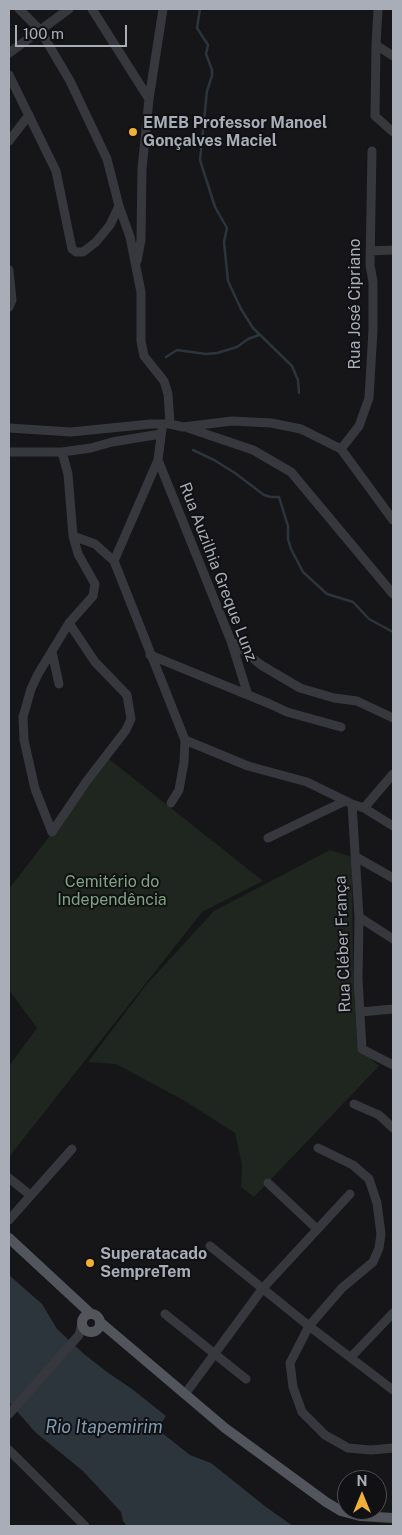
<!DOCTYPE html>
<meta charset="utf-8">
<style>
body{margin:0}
#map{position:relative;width:402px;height:1535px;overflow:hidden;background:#161618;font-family:"Public Sans",sans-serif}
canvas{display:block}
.frame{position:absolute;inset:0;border:10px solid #a8adb8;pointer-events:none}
.north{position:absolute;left:337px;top:1470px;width:50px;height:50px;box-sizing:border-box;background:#111113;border:1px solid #4d4f55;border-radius:50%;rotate:0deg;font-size:14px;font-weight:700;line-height:20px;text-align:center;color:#a8adb8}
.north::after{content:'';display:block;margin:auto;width:18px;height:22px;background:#f2b134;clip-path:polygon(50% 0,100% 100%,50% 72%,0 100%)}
.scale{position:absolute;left:15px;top:25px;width:112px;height:22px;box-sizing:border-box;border:2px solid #a8adb8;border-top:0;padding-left:6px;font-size:15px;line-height:18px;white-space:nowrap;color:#a8adb8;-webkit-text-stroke:4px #111113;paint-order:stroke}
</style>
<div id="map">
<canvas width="402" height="1535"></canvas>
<div class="frame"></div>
<div class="north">N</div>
<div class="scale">100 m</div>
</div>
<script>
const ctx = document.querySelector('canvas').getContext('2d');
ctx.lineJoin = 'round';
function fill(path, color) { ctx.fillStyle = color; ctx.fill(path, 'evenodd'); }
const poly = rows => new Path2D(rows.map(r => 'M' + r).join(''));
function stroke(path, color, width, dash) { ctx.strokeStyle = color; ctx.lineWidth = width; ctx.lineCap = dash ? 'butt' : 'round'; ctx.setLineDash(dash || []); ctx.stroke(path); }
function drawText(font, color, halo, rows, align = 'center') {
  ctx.font = font + ' "Public Sans",sans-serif'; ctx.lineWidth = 4; ctx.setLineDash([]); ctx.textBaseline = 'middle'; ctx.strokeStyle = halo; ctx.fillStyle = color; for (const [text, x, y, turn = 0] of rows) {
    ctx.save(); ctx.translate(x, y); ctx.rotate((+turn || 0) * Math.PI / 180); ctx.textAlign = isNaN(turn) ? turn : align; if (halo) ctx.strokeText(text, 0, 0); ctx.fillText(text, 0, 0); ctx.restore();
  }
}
const green = poly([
 [109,759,263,881,202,912,9,1157,9,1066,37,1028,9,990,9,889],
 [330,850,352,857,353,971,357,1046,379,1066,254,1197,241,1187,242,1165,235,1133,185,1101,116,1064,88,1062,147,984,214,911]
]);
const water = poly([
 [9,1275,42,1304,57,1329,84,1354,107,1372,132,1389,166,1416,157,1429,190,1455,211,1463,266,1507,293,1526,127,1526,123,1521,121,1512,83,1471,35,1432,9,1402]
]);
const stream = poly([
 [200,9,197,28,208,45,206,54,212,70,212,76,207,91,200,160,215,207,227,228,224,242,228,281,241,309,253,328,292,366,298,380,299,393],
 [166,357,177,350,206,354,217,353,237,347,248,339,259,335],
 [193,450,214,460,235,473,264,495,271,497,279,497,288,526,288,539,291,549,303,572,327,594,353,602,369,619,393,632]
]);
const minor = poly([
 [19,9,40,30,70,81,107,159,119,206,130,237,141,292,141,341,144,356,164,381,168,394,170,424],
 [92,9,149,99],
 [378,9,376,45,393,56],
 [376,45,375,116,393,132],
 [9,53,69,9],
 [9,75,56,171,72,249,76,252,83,252,96,242,110,225,119,206],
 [9,141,29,115],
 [370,251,393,250],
 [137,261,141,240,142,169,149,99,163,9],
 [9,270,12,300,9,307],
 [9,428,71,432,151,424,170,424,183,427,232,421,271,423,301,429,341,449,393,520],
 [188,428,253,450,291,472,393,594],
 [341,449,359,426,369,398,373,330,373,282,370,265,372,151],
 [9,452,62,452,91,448,112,442,161,434],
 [158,460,231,641,248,695],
 [73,536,95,544,114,561,185,740,184,762,179,790,171,803],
 [114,561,158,460,162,429],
 [231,641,261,665,300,688,334,698,357,701,393,718],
 [52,652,59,684],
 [150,655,270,704,287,712,341,727],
 [185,740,248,766,307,782,352,804,364,808,393,826],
 [352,804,359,917,358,979,362,1049,393,1065],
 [364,808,393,774],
 [52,832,35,789,24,740,23,717,31,689,38,674,69,623,93,596,95,584,78,554,73,536,68,474,62,452],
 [52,832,86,782,126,730,131,719,127,695,95,662,69,623],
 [268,838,345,801],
 [356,857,393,878],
 [359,917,393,939],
 [360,1012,393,1009],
 [354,1104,379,1115,393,1128],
 [318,1148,353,1165,369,1179,377,1203,381,1234,379,1248,373,1262,342,1288,309,1326,290,1363,293,1387,302,1412,325,1435,348,1448,371,1450,393,1448],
 [9,1178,30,1195],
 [268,1183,317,1229],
 [9,1220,72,1149],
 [210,1246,309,1326,393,1390],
 [165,1314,246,1379],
 [351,1357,393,1313],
 [185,1394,263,1288,350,1194],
 [9,1414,79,1335,82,1324],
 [9,1450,85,1526]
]);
const major = poly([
 [9,1238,91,1314],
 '82 1323a9 9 0 1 1 18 0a9 9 0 1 1-18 0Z',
 [100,1322,225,1428,326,1502,341,1511,360,1516,393,1518]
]);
const markers = [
 [133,132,5,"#f2b134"],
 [90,1263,5,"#f2b134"]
];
const poiNames = [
 ["EMEB Professor Manoel",143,123],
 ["Gonçalves Maciel",143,141],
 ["Superatacado",100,1254],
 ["SempreTem",100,1272]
];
const streetNames = [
 ["Rua José Cipriano",355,304,-90],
 ["Rua Auzilhia Greque Lunz",218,572,69],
 ["Rua Cléber França",343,944,-92]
];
const parkNames = [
 ["Cemitério do",112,882],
 ["Independência",112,900]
];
const waterNames = [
 ["Rio Itapemirim",104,1427]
];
fill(green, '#1e261f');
fill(water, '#2c353c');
stroke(stream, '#2c353c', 2.5);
stroke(minor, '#37383d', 9);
stroke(major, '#53555c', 10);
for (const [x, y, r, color] of markers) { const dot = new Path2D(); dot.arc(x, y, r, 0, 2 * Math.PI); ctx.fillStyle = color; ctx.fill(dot); stroke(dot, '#111113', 2); }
drawText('bold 16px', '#a8adb8', '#111113', poiNames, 'left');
drawText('16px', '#a8adb8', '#111113', streetNames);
drawText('16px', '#7fa381', '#111113', parkNames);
drawText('italic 18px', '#7f9bb3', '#111113', waterNames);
</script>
